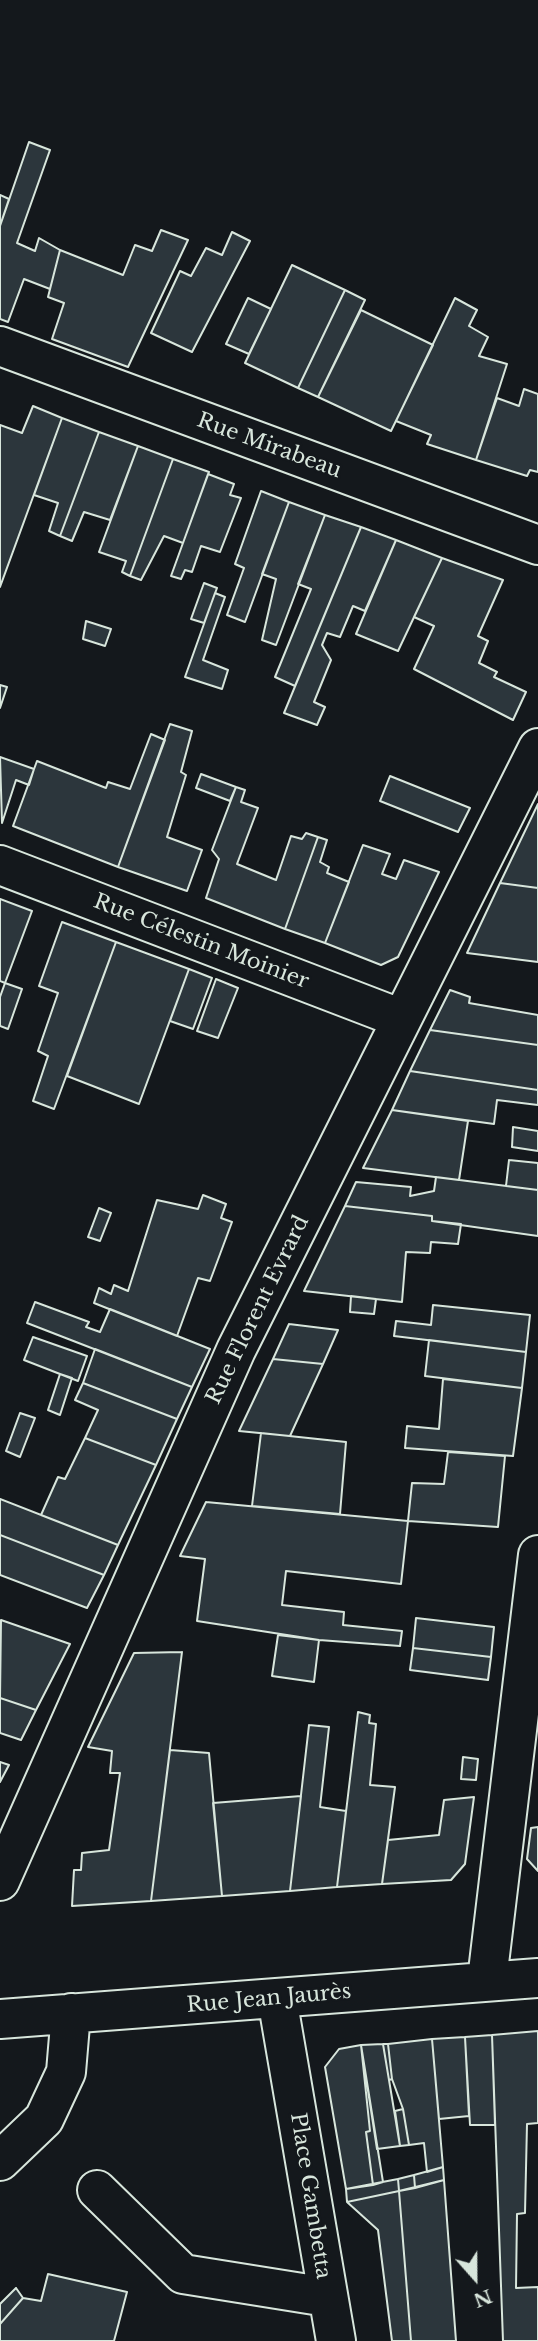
<!DOCTYPE html>
<meta charset="utf-8">
<style>
body{margin:0}
#map{position:relative;width:538px;height:2341px;overflow:hidden;background:#14181c;font-family:"Libre Baskerville",serif}
canvas{display:block}
.north{position:absolute;left:440px;top:2243px;width:70px;height:70px;-webkit-text-stroke:5px #14181c;paint-order:stroke;rotate:159deg;font-size:19px;font-weight:700;line-height:28px;text-align:center;color:#d8e6dc}
.north::after{content:'';display:block;margin:auto;width:24px;height:32px;background:#d8e6dc;clip-path:polygon(50% 0,100% 100%,50% 72%,0 100%)}
</style>
<div id="map">
<canvas width="538" height="2341"></canvas>
<div class="north">N</div>
</div>
<script>
const ctx = document.querySelector('canvas').getContext('2d');
ctx.lineJoin = 'round';
function fill(path, color) { ctx.fillStyle = color; ctx.fill(path, 'evenodd'); }
const poly = rows => new Path2D(rows.map(r => 'M' + r).join(''));
function stroke(path, color, width, dash) { ctx.strokeStyle = color; ctx.lineWidth = width; ctx.lineCap = dash ? 'butt' : 'round'; ctx.setLineDash(dash || []); ctx.stroke(path); }
function drawText(font, color, halo, rows, align = 'center') {
  ctx.font = font + ' "Libre Baskerville",serif'; ctx.lineWidth = 5; ctx.setLineDash([]); ctx.textBaseline = 'middle'; ctx.strokeStyle = halo; ctx.fillStyle = color; for (const [text, x, y, turn = 0] of rows) {
    ctx.save(); ctx.translate(x, y); ctx.rotate((+turn || 0) * Math.PI / 180); ctx.textAlign = isNaN(turn) ? turn : align; if (halo) ctx.strokeText(text, 0, 0); ctx.fillText(text, 0, 0); ctx.restore();
  }
}
const building = poly([
 [29,142,50,150,17,243,35,251,39,238,60,250,50,289,24,279,8,322,0,319,0,226,29,142],
 [0,195,9,199,0,226,0,195],
 [161,230,188,240,128,367,52,339,64,303,48,297,60,250,123,275,135,245,152,251,161,230],
 [232,232,250,241,192,352,151,333,180,271,191,276,206,248,222,255,232,232],
 [292,265,345,290,298,388,245,363,292,265],
 [345,290,365,300,318,397,298,388,345,290],
 [248,298,271,309,249,354,226,344,248,298],
 [455,298,477,310,469,326,488,337,479,356,507,364,476,460,427,444,431,435,396,421,455,298],
 [361,310,433,345,391,431,318,397,361,310],
 [524,389,538,394,538,472,530,470,527,476,476,460,497,398,519,406,524,389],
 [33,406,62,418,0,587,0,425,22,433,33,406],
 [62,418,99,432,60,536,49,531,58,503,34,495,62,418],
 [99,432,138,446,110,520,84,512,72,541,60,536,99,432],
 [138,446,173,459,130,576,122,572,126,561,99,552,138,446],
 [173,459,209,472,183,543,164,536,141,580,130,576,173,459],
 [208,474,234,484,230,495,241,498,220,552,201,546,192,572,185,570,181,579,171,576,208,474],
 [261,491,289,502,245,622,227,615,244,568,235,564,261,491],
 [289,502,325,515,276,645,262,640,276,579,262,574,289,502],
 [325,515,361,527,295,686,275,677,311,589,298,584,325,515],
 [361,527,396,540,365,611,353,606,340,637,327,633,322,645,331,660,314,702,325,707,317,725,284,713,361,527],
 [396,540,442,558,398,651,356,634,396,540],
 [442,558,503,580,478,636,488,641,479,663,497,672,494,677,526,692,513,720,414,669,434,626,414,617,442,558],
 [204,583,217,588,204,623,191,619,204,583],
 [215,593,225,597,203,660,228,670,222,689,185,677,215,593],
 [86,621,111,629,105,646,83,639,86,621],
 [0,685,7,687,0,708,0,685],
 [170,724,192,731,181,772,186,775,167,837,202,850,187,891,118,867,170,724],
 [151,734,165,740,118,867,13,826,37,761,106,788,108,782,130,789,151,734],
 [0,757,34,769,29,785,16,780,2,823,0,757],
 [201,774,236,787,230,801,196,788,201,774],
 [390,776,470,808,458,832,380,801,390,776],
 [236,787,245,790,241,802,258,808,237,864,276,880,291,836,302,839,306,833,318,837,285,929,206,898,219,859,212,850,236,787],
 [538,804,538,888,500,883,538,804],
 [318,837,327,840,320,862,329,867,327,873,349,882,325,943,285,929,318,837],
 [363,845,390,854,382,874,396,879,404,860,439,872,398,957,381,965,325,943,363,845],
 [500,883,538,888,538,962,467,953,500,883],
 [0,899,32,911,5,983,0,981,0,899],
 [62,922,116,942,54,1109,33,1101,48,1056,38,1051,58,993,39,986,62,922],
 [116,942,189,969,139,1104,67,1076,116,942],
 [189,969,212,978,193,1029,170,1021,189,969],
 [216,979,238,988,218,1038,197,1031,216,979],
 [5,983,22,989,8,1029,0,1026,0,997,5,983],
 [450,990,470,997,469,1003,538,1015,538,1045,430,1030,450,990],
 [430,1030,538,1045,538,1090,410,1071,430,1030],
 [410,1071,538,1090,538,1105,497,1100,494,1124,392,1110,410,1071],
 [392,1110,468,1121,459,1180,363,1168,392,1110],
 [513,1127,538,1131,538,1151,512,1147,513,1127],
 [509,1160,538,1163,538,1190,506,1186,509,1160],
 [436,1177,538,1190,538,1236,432,1221,432,1216,345,1206,356,1182,411,1187,410,1196,434,1191,436,1177],
 [203,1195,226,1204,221,1218,232,1222,210,1281,198,1278,177,1336,94,1303,99,1288,111,1294,114,1285,128,1291,157,1200,198,1209,203,1195],
 [345,1206,432,1216,432,1221,461,1224,458,1244,431,1242,430,1253,406,1252,402,1302,304,1291,345,1206],
 [99,1208,111,1213,100,1241,88,1237,99,1208],
 [351,1296,376,1299,374,1314,350,1312,351,1296],
 [35,1302,89,1322,86,1327,100,1332,110,1309,210,1349,192,1387,27,1323,35,1302],
 [433,1305,530,1315,526,1352,394,1336,396,1321,431,1325,433,1305],
 [289,1324,338,1330,323,1364,273,1359,289,1324],
 [33,1337,87,1356,78,1381,24,1360,33,1337],
 [429,1340,526,1352,522,1388,425,1376,429,1340],
 [95,1349,192,1387,177,1419,83,1383,95,1349],
 [273,1359,323,1364,290,1436,239,1431,273,1359],
 [60,1374,72,1378,60,1415,48,1410,60,1374],
 [443,1379,522,1388,513,1456,405,1448,407,1426,439,1429,443,1379],
 [83,1383,177,1419,156,1465,85,1438,98,1410,75,1400,83,1383],
 [20,1413,35,1418,20,1457,6,1451,20,1413],
 [261,1433,346,1442,340,1514,252,1506,261,1433],
 [85,1438,156,1465,118,1545,41,1515,58,1477,65,1479,85,1438],
 [448,1452,505,1456,498,1527,408,1521,412,1483,444,1484,448,1452],
 [0,1499,118,1545,104,1575,0,1535,0,1499],
 [206,1502,408,1521,401,1584,286,1571,282,1605,344,1612,343,1625,402,1631,400,1646,319,1640,197,1621,205,1559,180,1556,206,1502],
 [0,1535,104,1575,87,1608,0,1575,0,1535],
 [416,1618,494,1627,491,1657,413,1648,416,1618],
 [1,1620,70,1644,36,1710,0,1698,1,1620],
 [278,1635,319,1640,314,1682,272,1676,278,1635],
 [413,1648,491,1657,488,1680,410,1670,413,1648],
 [182,1652,151,1901,72,1906,74,1870,81,1870,82,1853,109,1850,120,1773,110,1773,112,1751,88,1747,134,1653,182,1652],
 [0,1698,36,1710,21,1740,0,1733,0,1698],
 [358,1712,370,1715,369,1723,376,1724,370,1785,395,1787,382,1884,337,1887,358,1712],
 [309,1725,329,1727,320,1807,346,1811,337,1887,290,1891,309,1725],
 [170,1750,209,1753,222,1896,151,1901,170,1750],
 [463,1757,478,1759,476,1780,461,1779,463,1757],
 [0,1762,9,1765,0,1782,0,1762],
 [301,1796,290,1891,222,1896,213,1803,301,1796],
 [474,1797,465,1864,451,1880,382,1884,388,1840,439,1835,444,1800,474,1797],
 [538,1827,538,1871,527,1859,531,1828,538,1827],
 [538,2031,538,2123,527,2124,525,2213,517,2214,516,2288,538,2287,538,2341,503,2341,492,2035,538,2031],
 [492,2035,495,2125,470,2125,465,2037,492,2035],
 [465,2037,469,2116,439,2119,432,2039,465,2037],
 [432,2039,443,2167,427,2172,424,2143,409,2145,403,2109,392,2079,388,2044,432,2039],
 [383,2044,388,2044,392,2079,389,2080,383,2044],
 [383,2044,400,2146,377,2149,361,2045,383,2044],
 [361,2045,370,2131,366,2132,373,2185,346,2189,325,2067,339,2049,361,2045],
 [361,2045,383,2182,373,2185,366,2132,370,2131,361,2045],
 [403,2109,409,2145,400,2146,395,2111,403,2109],
 [443,2167,444,2180,415,2188,414,2175,443,2167],
 [414,2175,415,2188,399,2191,398,2179,414,2175],
 [398,2179,399,2191,347,2202,346,2189,398,2179],
 [444,2180,456,2341,411,2341,399,2191,444,2180],
 [399,2191,411,2341,392,2341,378,2230,347,2202,399,2191],
 [48,2274,127,2292,114,2341,0,2341,0,2324,23,2298,41,2301,48,2274],
 [16,2288,23,2298,0,2324,0,2304,16,2288]
]);
const minor = poly([
 [0,346,538,545],
 [0,865,402,1019],
 [0,1881,236,1350,538,748],
 [487,1980,538,1555],
 [277,1998,336,2341],
 [0,2019,538,1978],
 [0,2161,44,2119,66,2072,71,2013],
 [97,2190,183,2274,327,2297]
]);
const streetNames = [
 ["Rue Mirabeau",269,446,20],
 ["Rue Célestin Moinier",201,942,21],
 ["Rue Florent Evrard",258,1310,-64],
 ["Rue Jean Jaurès",269,1999,-5],
 ["Place Gambetta",310,2196,81]
];
fill(building, '#2c363c');
stroke(building, '#d8e6dc', 2);
stroke(minor, '#d8e6dc', 42);
stroke(minor, '#14181c', 38);
drawText('21px', '#d8e6dc', '#14181c', streetNames);
</script>
